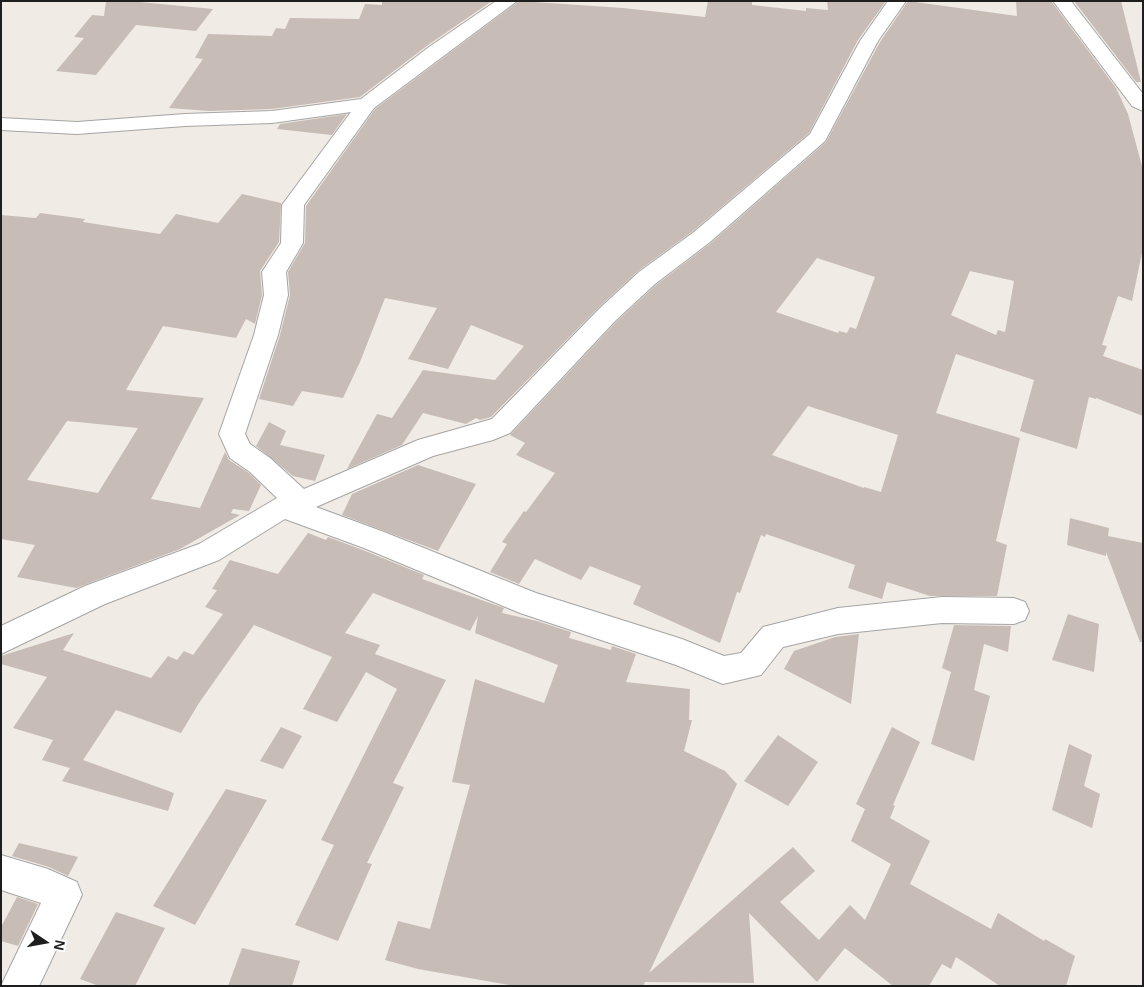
<!DOCTYPE html>
<style>
body{margin:0}
#map{position:relative;width:1144px;height:987px;overflow:hidden;background:#f0ebe4;font-family:Helvetica,sans-serif}
canvas{display:block}
.frame{position:absolute;inset:0;border:2px solid #1e1e1e;pointer-events:none}
.north{position:absolute;left:20px;top:917px;width:50px;height:50px;-webkit-text-stroke:4px #fff;paint-order:stroke;rotate:102deg;font-size:14px;font-weight:700;line-height:20px;text-align:center;color:#1e1e1e}
.north::after{content:'';display:block;margin:auto;width:18px;height:22px;background:#1e1e1e;clip-path:polygon(50% 0,100% 100%,50% 72%,0 100%)}
</style>
<div id="map">
<canvas width="1144" height="987"></canvas>
<div class="frame"></div>
<div class="north">N</div>
</div>
<script>
const ctx = document.querySelector('canvas').getContext('2d');
ctx.lineJoin = 'round';
function fill(path, color) { ctx.fillStyle = color; ctx.fill(path, 'evenodd'); }
const poly = rows => new Path2D(rows.map(r => 'M' + r).join(''));
function stroke(path, color, width, dash) { ctx.strokeStyle = color; ctx.lineWidth = width; ctx.lineCap = dash ? 'butt' : 'round'; ctx.setLineDash(dash || []); ctx.stroke(path); }
const building = poly([
 [106,1,129,1,213,9,196,31,136,25,96,75,56,71,84,38,74,37,92,15,104,16],
 [382,1,492,1,428,45,360,97,272,109,209,111,169,108,203,59,195,58,208,34,272,36,276,28,285,29,290,18,359,19,365,4,382,5],
 [519,1,623,8,705,17,708,1,752,1,752,5,806,11,806,8,828,10,827,1,886,1,858,40,809,133,693,231,638,271,598,308,491,417,480,420,476,418,466,424,423,413,402,445,347,469,377,414,392,418,423,370,495,380,524,346,471,325,448,369,408,359,437,308,385,298,360,362,343,398,302,391,293,406,259,399,280,335,290,295,288,272,305,243,306,206,375,109],
 [908,1,1017,16,1016,1,1051,1,1116,88,1128,114,1143,170,1143,248,1132,301,1118,296,1102,345,1107,346,1103,356,1143,370,1143,416,1096,398,1096,399,1089,397,1077,449,1020,431,1034,380,956,354,936,413,1020,438,996,541,1007,545,997,596,930,596,887,582,882,599,848,588,855,565,766,534,765,537,761,535,740,593,737,592,720,643,633,604,641,586,590,566,581,580,535,559,519,584,490,572,507,544,502,542,524,511,526,512,555,473,516,455,525,443,510,435,616,322,656,285,711,243,826,142,880,42],
 [817,258,875,277,856,329,850,327,847,333,839,331,838,333,776,312],
 [970,271,1014,281,1005,332,998,330,996,335,951,315],
 [808,406,898,435,881,492,864,487,864,488,772,455],
 [1074,1,1121,1,1141,82,1136,82],
 [347,114,332,135,277,129,280,124],
 [242,194,281,203,279,242,260,271,262,295,255,324,246,319,236,338,163,326,126,390,204,398,151,499,200,508,225,452,229,460,249,473,261,485,249,511,233,509,231,513,240,515,180,549,76,588,17,577,35,545,1,539,1,215,36,218,40,213,85,219,83,222,160,234,176,214,218,223],
 [67,421,138,428,98,493,27,480],
 [269,422,286,431,280,445,325,455,315,481,293,476,256,446],
 [418,465,476,484,438,551,342,515,352,494],
 [1070,518,1109,528,1108,536,1143,543,1143,642,1140,642,1106,552,1106,556,1067,545],
 [308,533,326,540,328,537,363,550,424,575,422,579,504,608,502,613,537,621,571,632,569,638,611,650,612,646,636,654,626,682,690,689,689,720,692,720,684,751,725,771,737,784,649,973,793,847,815,871,780,902,819,940,850,905,865,920,891,864,851,841,865,809,856,804,892,727,920,742,893,805,895,806,890,818,930,841,910,884,991,929,998,913,1044,941,1045,939,1075,956,1066,986,1000,986,956,957,951,969,942,964,929,986,893,986,845,948,817,982,749,913,754,983,645,982,643,986,515,986,418,969,385,960,398,921,430,929,470,785,452,782,475,679,544,703,558,665,475,633,478,616,470,631,373,593,345,633,380,645,375,654,446,680,393,783,404,787,367,863,372,864,338,941,295,925,334,845,321,840,397,689,366,672,337,722,303,709,332,657,254,625,199,703,181,733,116,710,83,760,174,793,168,811,62,781,70,768,42,760,53,740,13,728,47,677,1,664,1,656,74,633,63,650,151,678,168,656,177,660,184,651,193,655,223,614,205,607,217,590,212,589,230,560,278,574],
 [1068,614,1099,624,1094,672,1052,660],
 [954,625,1011,626,1008,652,984,644,974,690,990,696,974,761,931,744,951,672,942,668],
 [859,634,851,704,784,669,794,651,835,637],
 [281,727,302,736,283,769,260,761],
 [778,735,818,762,788,806,744,781],
 [1069,744,1092,755,1084,786,1100,794,1092,828,1052,810],
 [226,789,267,800,195,925,153,906],
 [19,843,78,857,68,876,49,867,12,856],
 [17,897,38,904,18,946,1,941,1,927],
 [116,912,165,928,135,986,99,986,80,979],
 [242,948,300,961,292,986,228,986]
]);
const street = poly([
 [496,1,517,1,374,108,304,205,303,243,286,272,288,295,278,335,245,434,250,444,270,458,304,489,418,440,492,419,599,309,639,272,694,232,810,134,860,41,888,1,906,1,878,41,825,141,710,242,655,284,615,321,510,433,493,440,433,456,316,507,384,532,536,593,682,639,724,656,741,653,763,627,838,608,942,597,1014,598,1025,602,1029,611,1025,620,1014,624,942,623,838,634,783,647,761,675,723,684,676,665,520,613,364,548,285,519,219,560,105,604,1,654,1,626,85,586,199,544,277,498,250,472,230,458,219,434,254,335,264,295,262,272,281,243,282,205,351,112,272,123,185,126,77,134,1,130,1,118,77,122,185,114,272,111,361,99,429,47,496,1],
 [1053,1,1071,1,1143,94,1143,111,1132,106,1053,1],
 [1,855,48,869,77,882,82,895,39,986,1,986,41,903,1,890,1,855]
]);
fill(building, '#c8bcb7');
stroke(street, '#a5a5a5', 2);
fill(street, '#fff');
</script>
